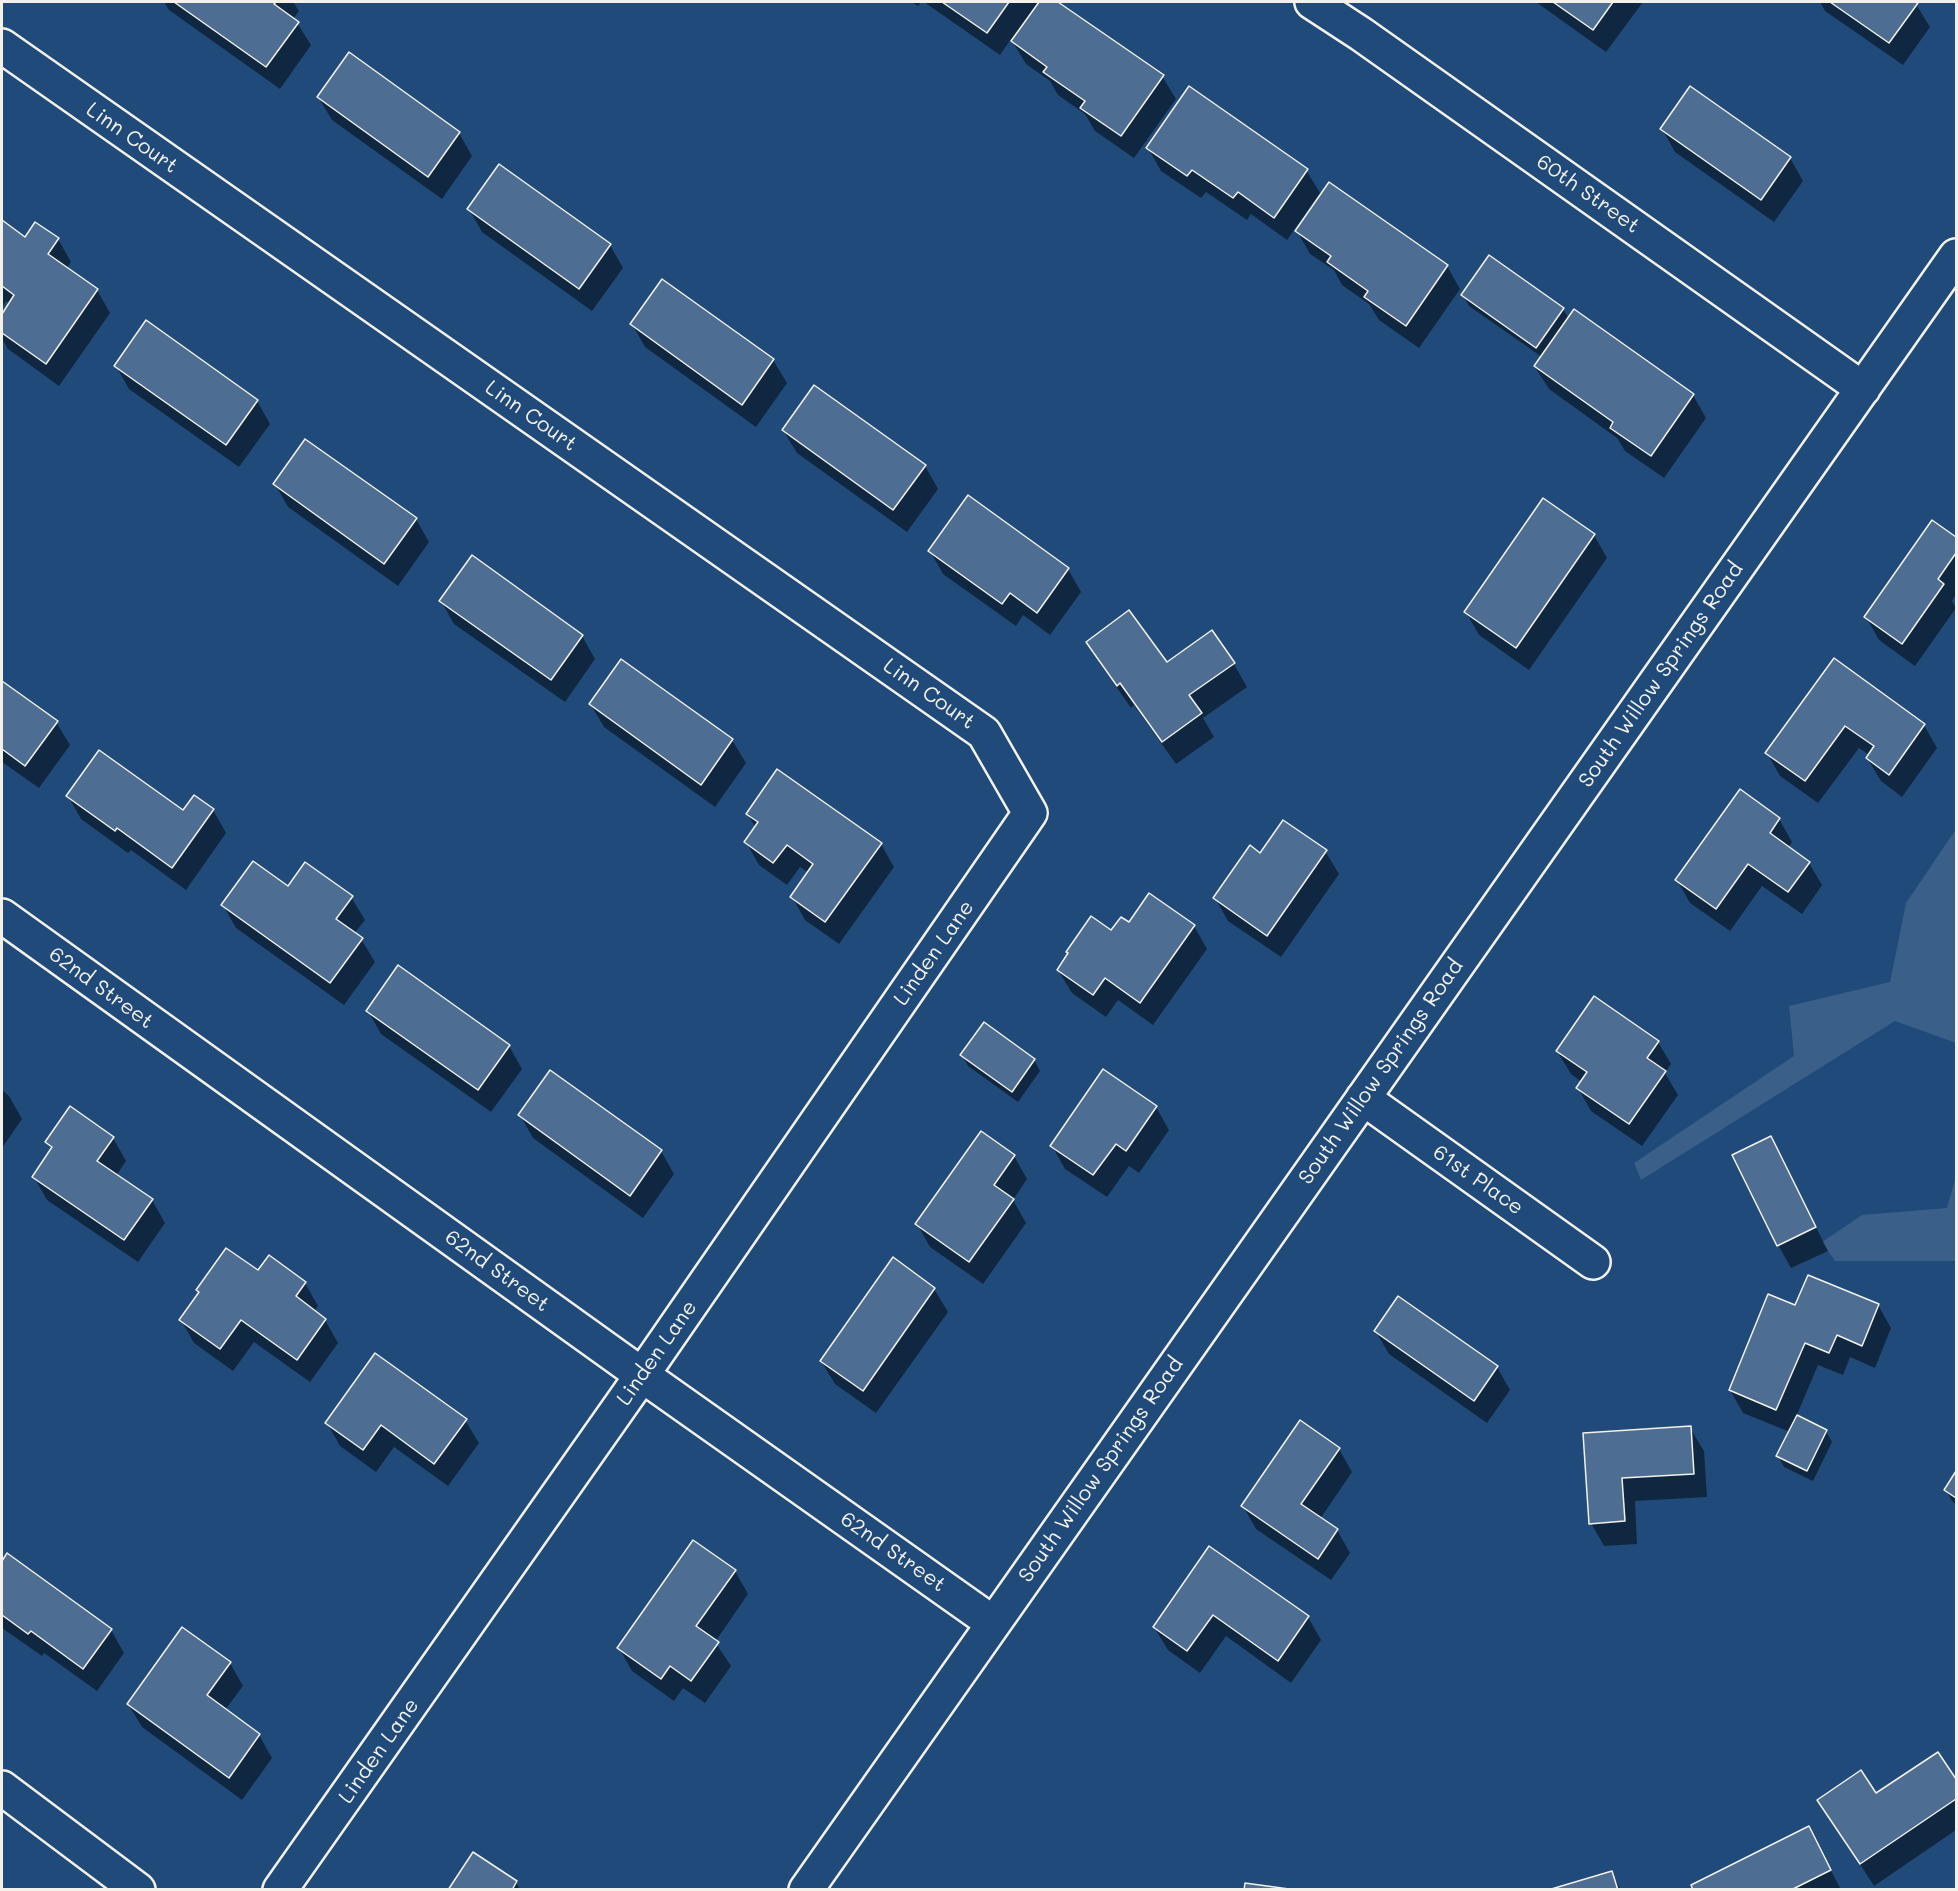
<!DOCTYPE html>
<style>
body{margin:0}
#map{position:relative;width:1958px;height:1891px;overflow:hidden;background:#1f4a7a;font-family:Mali,sans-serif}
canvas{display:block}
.frame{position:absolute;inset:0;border:3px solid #f4f1e8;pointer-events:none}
</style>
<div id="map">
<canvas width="1958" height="1891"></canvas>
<div class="frame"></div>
</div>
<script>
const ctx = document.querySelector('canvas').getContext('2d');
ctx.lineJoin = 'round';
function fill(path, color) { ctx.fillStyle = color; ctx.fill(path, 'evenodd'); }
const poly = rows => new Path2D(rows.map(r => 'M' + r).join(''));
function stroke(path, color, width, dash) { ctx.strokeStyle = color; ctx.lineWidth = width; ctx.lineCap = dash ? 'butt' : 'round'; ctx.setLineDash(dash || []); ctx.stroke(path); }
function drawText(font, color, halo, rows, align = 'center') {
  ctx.font = font + ' Mali,sans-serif'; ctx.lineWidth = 4.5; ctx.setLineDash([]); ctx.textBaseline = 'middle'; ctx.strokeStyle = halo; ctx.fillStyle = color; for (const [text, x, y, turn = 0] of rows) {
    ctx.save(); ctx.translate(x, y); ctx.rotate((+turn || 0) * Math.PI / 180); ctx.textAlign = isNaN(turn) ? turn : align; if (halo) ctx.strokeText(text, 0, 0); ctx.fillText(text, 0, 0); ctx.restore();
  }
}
const green = poly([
 [1956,829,1956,1043,1895,1021,1641,1180,1634,1163,1794,1056,1789,1006,1890,982,1906,903],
 [1956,1176,1956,1261,1835,1261,1822,1242,1862,1215,1947,1208]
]);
const shadow = poly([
 [164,2,293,2,299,11,293,19,297,23,311,45,280,89,169,10],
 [912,2,921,2,918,6],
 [924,2,1038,2,1039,4,1041,2,1056,2,1162,76,1176,99,1134,158,1095,131,1085,114,1058,95,1050,81,1026,64,1011,39,1000,55],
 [1536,2,1643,2,1606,52],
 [1820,2,1920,2,1917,6,1930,27,1903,65,1825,11],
 [1691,88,1790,158,1803,181,1774,222,1675,152,1662,129],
 [318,97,459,133,472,156,442,199,332,120],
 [1148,148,1306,170,1320,193,1287,240,1251,214,1247,220,1206,192,1201,198,1161,171],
 [469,209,610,245,623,268,592,311,482,232],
 [2,222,25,239,58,239,71,262,66,269,97,290,110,313,59,386,8,349,2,339,2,316,10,304,6,301,2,308],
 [1297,231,1447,266,1460,289,1419,348,1379,320,1369,304,1342,285,1334,270,1310,254],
 [663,282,773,360,787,383,756,427,645,347,632,324],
 [1463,295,1563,309,1569,319,1693,395,1706,418,1664,478,1625,451,1617,438,1549,389,1535,367,1542,357,1469,306],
 [116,366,257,401,270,424,239,467,129,389],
 [783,430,925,466,938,489,907,532,797,453],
 [275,484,416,519,429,542,398,586,288,507],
 [1933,522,1956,539,1956,594,1952,601,1956,608,1915,666,1879,640,1866,617],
 [1594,535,1607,558,1529,670,1479,635,1466,612],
 [930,551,1068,569,1081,592,1050,635,1023,615,1016,626,943,574],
 [472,557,582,636,595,659,565,702,454,624,441,601],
 [1211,632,1234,664,1247,687,1203,718,1214,737,1176,764,1134,705,1131,708,1101,665,1088,642,1167,664],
 [1834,661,1924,725,1937,748,1902,797,1881,781,1867,758,1869,755,1859,748,1818,803,1780,776,1767,753],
 [622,662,732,740,746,763,715,807,604,727,591,705],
 [2,683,56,722,70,745,39,788,2,762],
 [68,796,184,812,195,797,213,810,226,833,186,890,131,850,128,853,81,819],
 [747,814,881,844,894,867,839,944,805,920,792,897,809,873,800,867,787,885,759,865,746,842,756,828],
 [1779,819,1792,842,1788,848,1809,863,1822,885,1802,914,1762,886,1730,931,1690,903,1677,880],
 [1325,851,1339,874,1281,957,1228,921,1215,898,1261,855],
 [288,888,351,897,365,920,354,934,361,939,375,962,344,1005,236,928,223,905],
 [1130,925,1194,926,1207,949,1153,1025,1118,1000,1106,1017,1072,993,1058,970,1112,932],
 [368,1011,509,1046,522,1069,491,1112,381,1034],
 [1658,1042,1671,1064,1665,1073,1678,1095,1642,1146,1591,1111,1578,1088,1582,1082,1571,1074,1557,1051],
 [962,1055,1034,1060,1040,1071,1018,1102,968,1066],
 [2,1090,9,1096,22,1119,2,1148],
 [1156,1107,1169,1130,1139,1173,1129,1166,1107,1197,1065,1169,1052,1146],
 [520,1115,661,1151,674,1174,643,1218,533,1138],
 [113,1138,126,1161,116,1176,152,1200,165,1223,138,1262,47,1200,34,1177,52,1150,47,1142],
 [1771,1138,1828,1251,1791,1268,1778,1245],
 [1014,1156,1027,1179,1013,1200,1026,1223,983,1284,930,1247,917,1224],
 [258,1272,305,1283,318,1306,314,1312,325,1320,338,1343,310,1382,254,1342,233,1371,194,1343,181,1320,199,1294,197,1290],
 [934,1289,948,1312,876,1413,835,1384,821,1361],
 [1878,1305,1891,1328,1875,1368,1850,1357,1843,1375,1818,1365,1796,1417,1826,1431,1832,1442,1813,1481,1784,1467,1778,1456,1790,1432,1743,1413,1730,1390,1796,1307],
 [1376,1332,1497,1367,1510,1390,1487,1423,1389,1354],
 [465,1420,479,1443,448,1486,394,1447,376,1472,340,1446,327,1423],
 [1690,1428,1704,1451,1707,1497,1635,1501,1637,1544,1604,1546,1591,1523,1585,1434],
 [1339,1449,1352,1472,1320,1519,1337,1530,1350,1553,1331,1580,1256,1529,1243,1506],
 [1956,1474,1956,1504,1952,1501,1946,1490],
 [1210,1548,1308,1617,1321,1640,1291,1683,1226,1636,1200,1673,1168,1650,1154,1627],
 [8,1555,111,1630,124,1653,97,1691,44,1653,42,1656,2,1628,2,1564],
 [735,1571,748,1594,715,1642,731,1666,705,1703,683,1688,674,1701,632,1671,619,1648],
 [230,1663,243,1686,225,1710,259,1735,272,1758,242,1800,142,1727,128,1704],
 [1938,1754,1956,1782,1956,1830,1874,1886,1819,1800,1876,1795],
 [1821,1851,1841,1890,1695,1890],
 [1611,1872,1621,1890,1553,1890],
 [516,1882,520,1890,450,1890]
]);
const building = poly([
 [174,2,276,2,274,4,299,22,266,67,174,2],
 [942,2,1009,2,987,33,942,2],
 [1039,2,1058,2,1164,75,1121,136,1080,108,1085,101,1043,72,1047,67,1011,41,1039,2],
 [1553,2,1613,2,1593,30,1553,2],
 [1830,2,1915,2,1918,3,1889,43,1830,2],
 [349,52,460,132,428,177,317,97,349,52],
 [1189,86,1308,169,1274,218,1238,192,1233,198,1192,170,1187,176,1146,148,1189,86],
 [1690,86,1791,157,1761,200,1660,129,1690,86],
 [499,164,611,244,579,289,467,209,499,164],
 [1329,182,1448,265,1406,326,1364,297,1368,291,1327,262,1331,256,1295,231,1329,182],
 [2,220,25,237,35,222,59,238,48,254,98,289,46,364,2,333,2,314,14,295,2,286,2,220],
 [1489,255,1564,308,1536,348,1461,295,1489,255],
 [662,279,774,359,742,405,630,324,662,279],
 [1574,309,1694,394,1651,456,1610,428,1613,422,1534,366,1574,309],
 [146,320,258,400,226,445,114,366,146,320],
 [814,385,926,465,893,510,782,430,814,385],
 [305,439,417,518,384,564,273,484,305,439],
 [968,495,1069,568,1037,613,1010,593,1002,604,928,551,968,495],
 [1543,498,1595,534,1516,648,1464,612,1543,498],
 [1932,520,1956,537,1956,553,1938,579,1944,584,1902,644,1864,617,1932,520],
 [472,555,583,635,551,680,439,601,472,555],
 [1129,610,1167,662,1212,630,1235,663,1189,695,1202,713,1162,742,1120,683,1117,686,1086,642,1129,610],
 [1834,658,1925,724,1889,775,1866,758,1874,746,1845,726,1805,781,1765,753,1834,658],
 [621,659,733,739,701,785,589,704,621,659],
 [2,681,58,721,25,766,2,749,2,681],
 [99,750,183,810,194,795,214,809,172,868,117,828,115,831,66,796,99,750],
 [777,769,882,843,825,922,790,897,813,864,787,845,773,863,744,842,758,822,746,814,777,769],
 [1740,789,1780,818,1770,833,1810,862,1788,892,1748,864,1716,909,1675,880,1740,789],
 [1283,820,1327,850,1267,936,1213,898,1250,845,1260,853,1283,820],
 [253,861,288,886,305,862,353,896,336,919,363,938,330,983,221,905,253,861],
 [1149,893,1195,925,1140,1003,1105,978,1093,995,1057,970,1068,953,1066,952,1091,916,1111,930,1121,917,1129,922,1149,893],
 [398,965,510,1045,478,1090,366,1011,398,965],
 [1594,996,1659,1041,1647,1058,1666,1071,1629,1124,1576,1088,1587,1072,1556,1051,1594,996],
 [984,1022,1035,1059,1012,1092,960,1055,984,1022],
 [1103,1069,1157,1106,1126,1151,1116,1144,1093,1175,1050,1146,1103,1069],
 [550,1070,662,1150,630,1196,518,1115,550,1070],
 [70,1106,114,1137,97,1161,153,1199,124,1240,32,1177,52,1147,45,1142,70,1106],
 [981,1131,1015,1155,994,1185,1014,1199,969,1262,915,1224,981,1131],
 [1771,1136,1816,1227,1777,1246,1732,1155,1771,1136],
 [226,1248,258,1270,269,1255,306,1282,296,1296,326,1319,297,1360,241,1320,220,1349,179,1320,199,1292,196,1290,226,1248],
 [893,1257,935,1288,863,1391,820,1361,893,1257],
 [1808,1275,1879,1304,1862,1346,1837,1335,1829,1353,1805,1343,1776,1410,1729,1390,1768,1294,1795,1305,1808,1275],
 [1398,1296,1498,1366,1474,1401,1374,1331,1398,1296],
 [375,1353,467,1419,434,1464,381,1425,363,1450,325,1423,375,1353],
 [1797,1415,1827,1430,1807,1471,1776,1456,1797,1415],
 [1300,1420,1340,1448,1301,1504,1338,1529,1318,1559,1241,1506,1300,1420],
 [1691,1426,1694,1474,1622,1478,1625,1521,1589,1524,1583,1433,1691,1426],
 [1956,1471,1956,1498,1944,1490,1956,1471],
 [693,1540,736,1570,696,1626,719,1642,691,1681,670,1666,661,1679,617,1648,693,1540],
 [1209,1546,1309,1616,1278,1661,1213,1615,1187,1651,1153,1627,1209,1546],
 [7,1553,112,1629,83,1669,31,1631,28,1634,2,1615,2,1561,7,1553],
 [182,1627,231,1662,207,1695,260,1734,229,1778,127,1704,182,1627],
 [1938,1752,1956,1779,1956,1799,1860,1864,1817,1800,1861,1770,1876,1793,1938,1752],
 [1809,1826,1831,1870,1791,1890,1693,1890,1691,1885,1809,1826],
 [473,1852,517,1881,512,1890,448,1890,473,1852],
 [1612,1871,1618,1890,1548,1890,1612,1871],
 [1245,1883,1289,1889,1289,1890,1244,1890,1245,1883]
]);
const minor = poly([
 [1312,2,1361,34,1863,389],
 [2,46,984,733,1030,813,642,1375,280,1890],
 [2,916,642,1375,993,1623],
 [1363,1098,1593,1262],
 [2,1788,138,1890],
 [806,1890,1956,256]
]);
const streetNames = [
 ["Linn Court",132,138,35],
 ["60th Street",1588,194,35],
 ["Linn Court",531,416,35],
 ["South Willow Springs Road",1661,675,-55],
 ["Linn Court",929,694,35],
 ["Linden Lane",934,953,-55],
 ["62nd Street",101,988,36],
 ["South Willow Springs Road",1381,1072,-55],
 ["61st Place",1478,1180,35],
 ["62nd Street",497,1271,36],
 ["Linden Lane",657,1353,-55],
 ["South Willow Springs Road",1101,1470,-55],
 ["62nd Street",893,1552,35],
 ["Linden Lane",379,1751,-55]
];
fill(green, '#3a5f88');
fill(shadow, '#0007');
fill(building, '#4d6e92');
stroke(building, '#f4f1e8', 1.5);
stroke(minor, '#f4f1e8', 38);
stroke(minor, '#1f4a7a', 33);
drawText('21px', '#f4f1e8', '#1f4a7a', streetNames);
</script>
